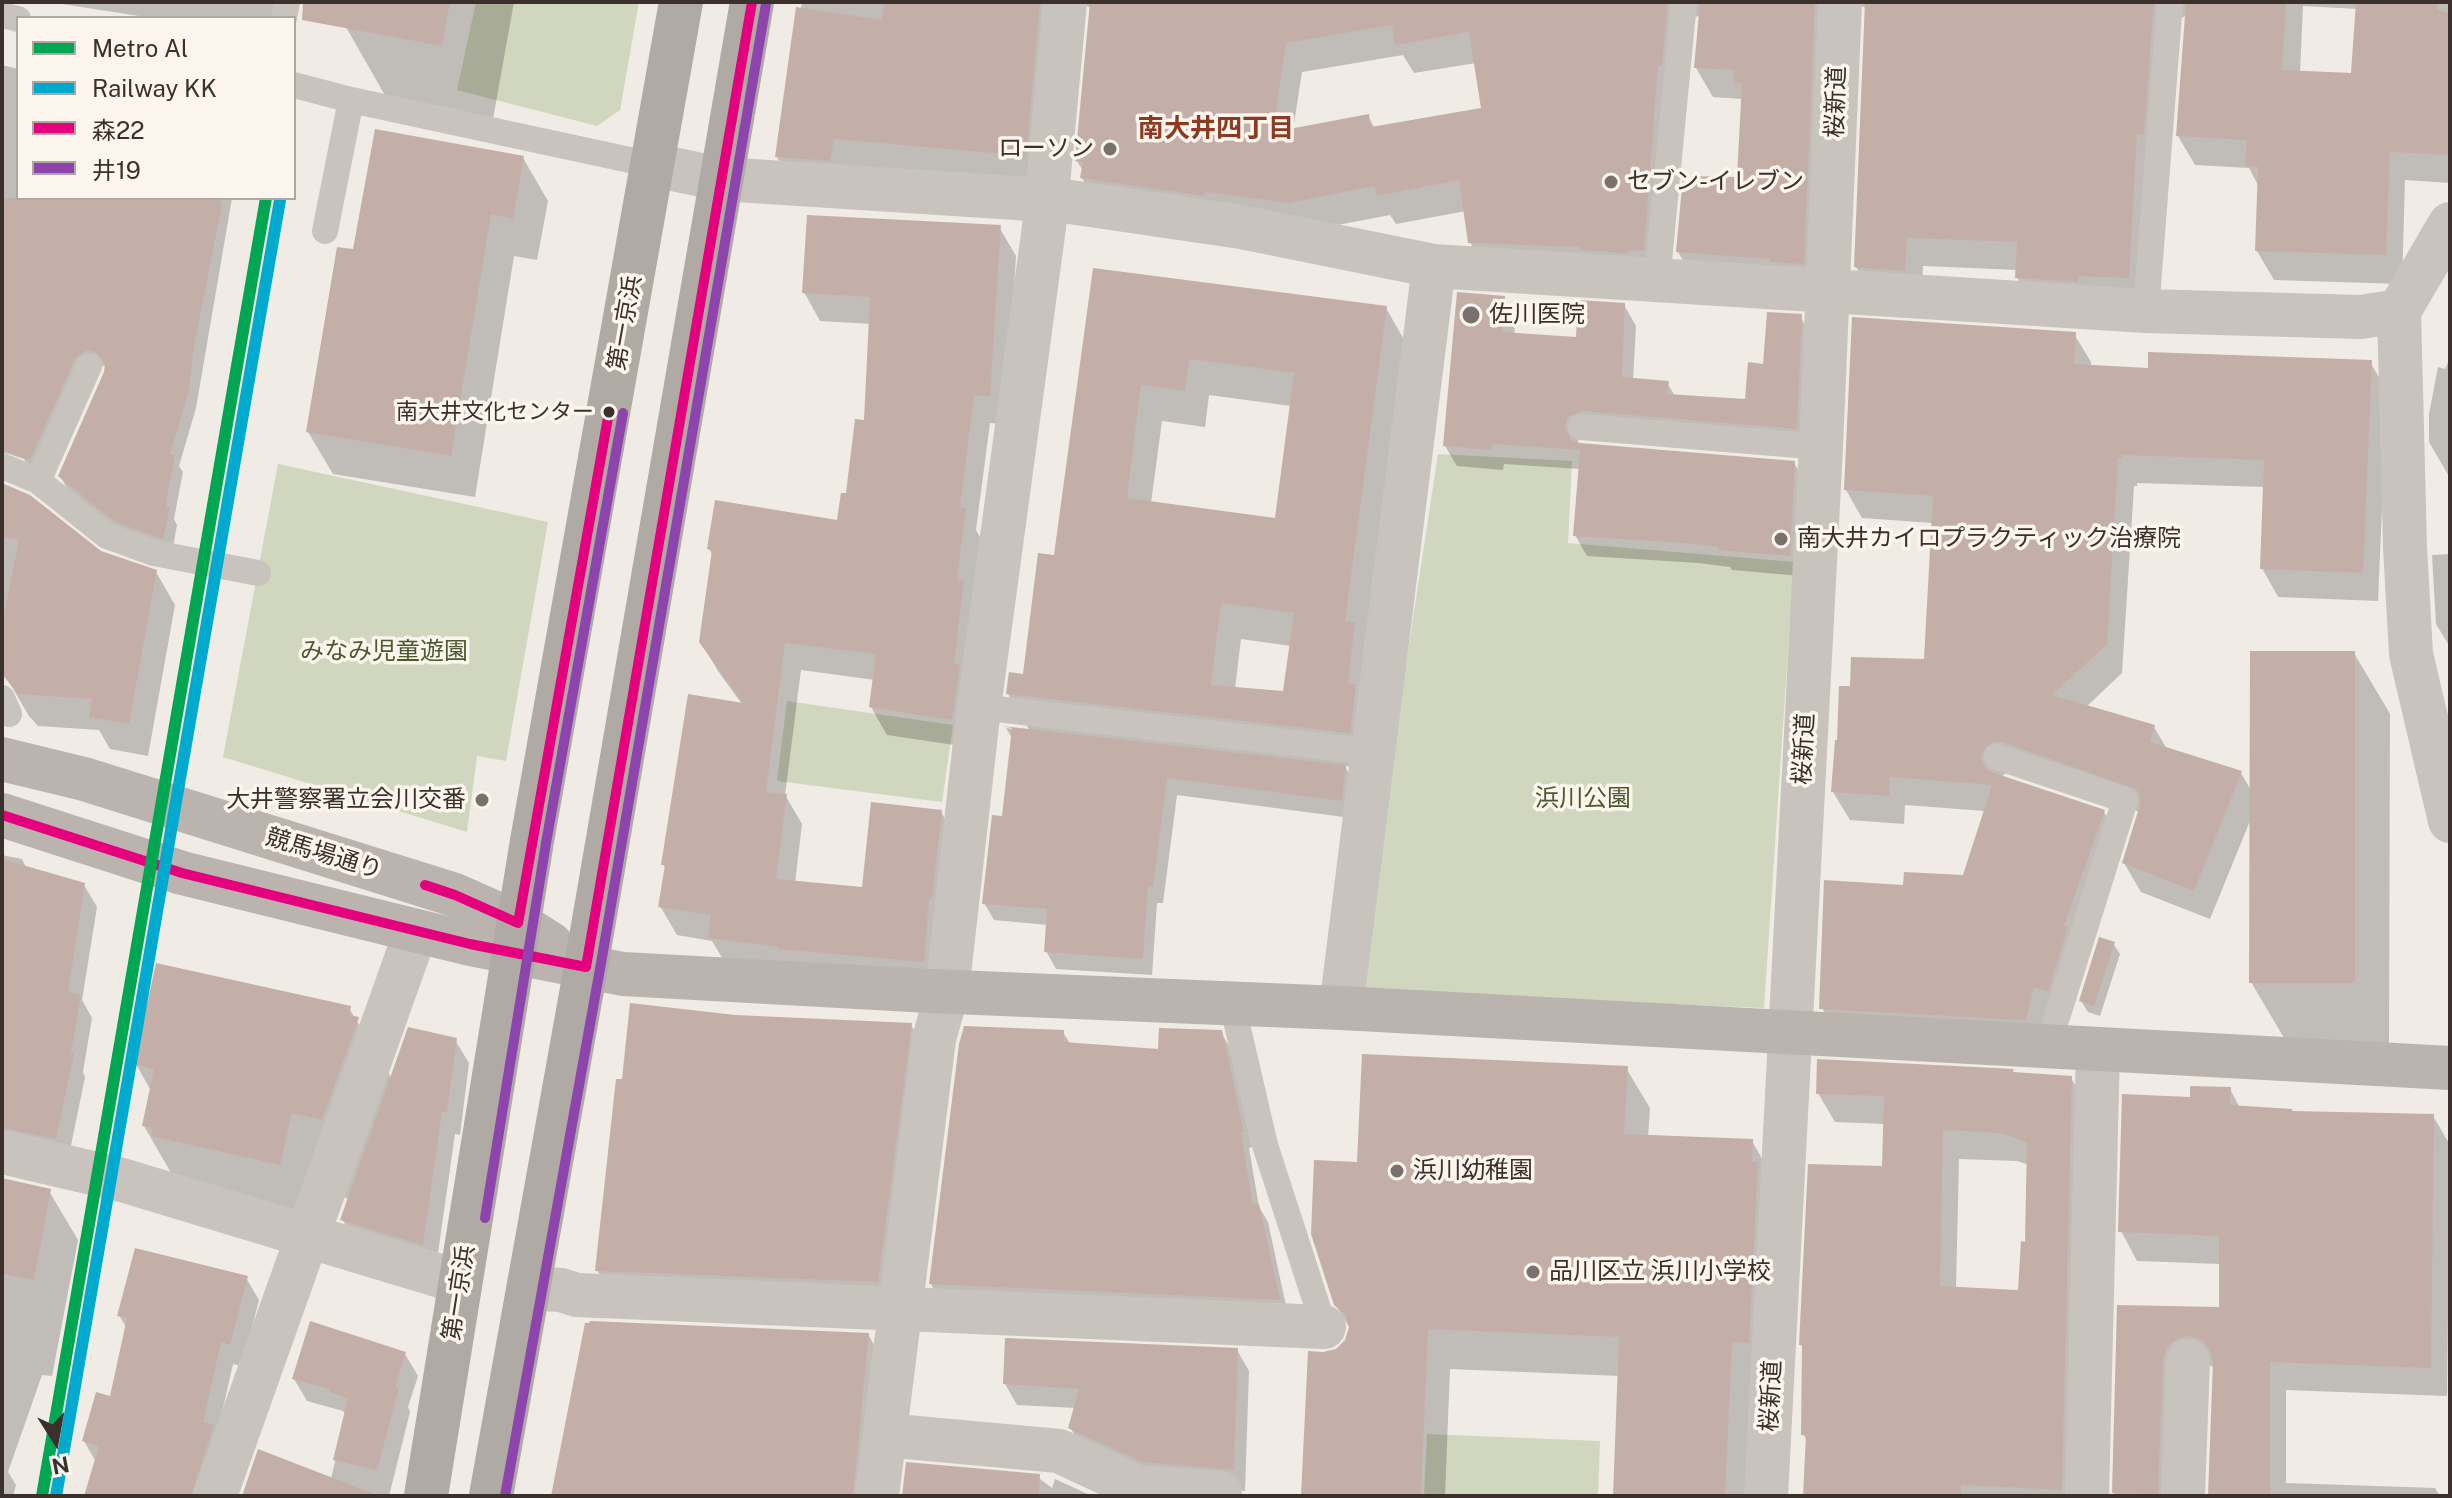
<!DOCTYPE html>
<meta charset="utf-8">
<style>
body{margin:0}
#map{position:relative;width:2452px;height:1498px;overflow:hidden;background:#f0ebe5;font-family:"Public Sans","Noto Sans JP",sans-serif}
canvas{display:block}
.frame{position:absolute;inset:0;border:4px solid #3b302b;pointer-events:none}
.legend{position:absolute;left:16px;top:16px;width:280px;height:184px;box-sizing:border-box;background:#fbf5ee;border:2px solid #aea6a0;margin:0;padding:10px 14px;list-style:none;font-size:24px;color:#3b302b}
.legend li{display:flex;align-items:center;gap:16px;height:40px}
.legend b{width:40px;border:2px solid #aea6a0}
.north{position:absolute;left:16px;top:1402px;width:80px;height:80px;-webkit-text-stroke:6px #fbf5ee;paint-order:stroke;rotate:169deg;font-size:22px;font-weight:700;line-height:32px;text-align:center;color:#3b302b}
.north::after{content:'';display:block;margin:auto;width:28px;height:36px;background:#3b302b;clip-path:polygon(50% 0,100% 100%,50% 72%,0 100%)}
</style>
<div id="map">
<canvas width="2452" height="1498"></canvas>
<div class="frame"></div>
<ul class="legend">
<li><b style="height:10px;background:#00a651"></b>Metro Al</li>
<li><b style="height:10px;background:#00a9ce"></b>Railway KK</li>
<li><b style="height:10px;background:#e5007d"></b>森22</li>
<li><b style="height:10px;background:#8e44ad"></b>井19</li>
</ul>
<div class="north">N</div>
</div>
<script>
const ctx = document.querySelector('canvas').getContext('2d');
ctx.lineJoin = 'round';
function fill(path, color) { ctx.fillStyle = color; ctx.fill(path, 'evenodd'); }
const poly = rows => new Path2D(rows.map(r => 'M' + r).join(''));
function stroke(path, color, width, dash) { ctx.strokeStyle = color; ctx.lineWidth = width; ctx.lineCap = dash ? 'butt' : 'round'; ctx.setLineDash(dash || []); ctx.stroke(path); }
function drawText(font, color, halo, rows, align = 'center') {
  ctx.font = font + ' "Public Sans","Noto Sans JP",sans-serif'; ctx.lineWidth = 7; ctx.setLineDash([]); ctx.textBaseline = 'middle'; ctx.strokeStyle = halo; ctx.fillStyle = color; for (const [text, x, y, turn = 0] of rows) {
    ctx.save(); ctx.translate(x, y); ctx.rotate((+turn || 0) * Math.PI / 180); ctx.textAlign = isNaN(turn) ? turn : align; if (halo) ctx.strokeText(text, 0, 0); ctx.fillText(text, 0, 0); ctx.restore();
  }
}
const green = poly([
 [476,2,639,2,620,110,597,126,457,90],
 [1438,454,1572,461,1568,543,1794,562,1764,1008,1356,992],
 [278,464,548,522,506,761,477,756,467,832,223,757],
 [787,701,953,725,942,802,777,781],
 [1427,1434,1600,1441,1598,1496,1424,1496]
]);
const shadow = poly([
 [49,2,282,2,280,18,152,18],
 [351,2,514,2,491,130,395,113,346,27],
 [802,2,2450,2,2450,183,2405,180,2402,284,2274,280,2257,251,2259,187,2249,168,2195,165,2178,136,2187,15,2174,22,2144,307,2034,307,2017,277,2018,270,1923,266,1921,299,1873,296,1856,267,1867,8,1860,6,1820,293,1695,281,1678,252,1739,179,1743,99,1713,97,1696,68,1701,16,1693,17,1660,280,1487,272,1470,242,1466,211,1396,224,1390,215,1306,231,1099,207,1082,178,1083,171,1077,161,1091,8,1086,6,1041,185,794,186,777,157],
 [2303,6,2358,9,2353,76,2300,73],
 [1403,55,1414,73,1476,63,1484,110,1375,129,1368,116,1293,130,1302,72],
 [2,65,18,69,18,198,232,198,196,408,179,466,183,472,174,519,177,525,172,553,126,537,69,492,60,476,106,372,105,366,96,365,31,471,24,459,2,452],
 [523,158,548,201,537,260,514,256,475,497,333,474,308,432,354,252],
 [999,227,1016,256,1006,424,990,423,976,530,981,539,968,747,887,735,871,707,875,680,801,670,785,795,802,824,795,883,864,889,941,812,957,840,939,990,727,966,712,941,677,935,660,906,666,869,663,864,742,704,718,671,701,642,713,556,709,549,839,522,866,422,871,324,820,321,804,292],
 [1095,270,1386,308,1407,345,1371,769,1345,766,1355,784,1351,818,1177,795,1163,903,1157,903,1152,975,1056,969,1046,951,1048,925,994,920,984,903,1003,819,1013,740,1006,728,1030,731,1008,694,1025,676,1056,557],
 [1209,395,1291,406,1276,520,1151,503,1162,421,1205,427],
 [1241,639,1291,646,1285,693,1235,689],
 [1504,297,1516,318,1514,335,1578,339,1624,305,1636,326,1633,380,1667,383,1675,396,1747,401,1765,366,1800,316,1812,337,1808,449,1579,438,1577,445,1794,463,1806,483,1801,576,1732,570,1730,567,1698,563,1587,556,1575,535,1580,469,1504,464,1503,470,1457,466,1445,446],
 [2074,334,2091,362,2091,367,2150,370,2370,362,2387,391,2378,601,2278,597,2262,568,2265,487,2137,483,2137,486,2134,486,2122,673,2086,707,2154,727,2167,749,2241,773,2252,792,2354,653,2390,714,2389,1044,2287,1043,2251,982,2252,816,2210,919,2141,892,2124,863,2140,812,2020,770,2010,770,2001,777,2104,812,2120,840,2042,1048,1838,1037,1822,1008,1905,887,1965,877,1985,811,1905,805,1904,824,1850,820,1833,792,1852,688,1926,661,1933,523,1862,518,1846,490],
 [2450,358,2450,478,2429,442,2429,414,2438,367,2445,369],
 [2,529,96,551,156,572,175,605,148,756,110,749,99,730,38,726,29,716,2,670],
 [2450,554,2450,647,2436,624,2432,555],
 [2,855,22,859,27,869,84,885,97,907,82,1000,92,1018,83,1072,85,1077,68,1160,2,1149],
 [2113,943,2120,954,2100,1016,2088,1012,2081,1001],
 [349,1008,392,1079,455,1040,469,1063,460,1135,455,1134,436,1267,356,1243,342,1219,349,1199,341,1197,329,1249,193,1211,144,1126,151,1091,136,1064],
 [735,1017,911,1025,934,1065,901,1322,620,1310,597,1270,623,1081],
 [1063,1032,1071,1045,1160,1052,1221,1032,1230,1048,1252,1147,1249,1148,1259,1207,1268,1222,1288,1315,940,1300,931,1284],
 [1626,1068,1650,1108,1648,1137,1752,1141,1775,1182,1750,1496,1615,1496,1620,1376,1450,1369,1445,1496,1303,1496,1337,1351,1346,1342,1351,1330,1335,1304,1359,1164],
 [2013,1071,2015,1075,2071,1078,2088,1107,2078,1496,1805,1496,1808,1442,1803,1434,1804,1350,1801,1345,1884,1168,1885,1124,1835,1122,1818,1093],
 [1959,1159,2017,1161,2029,1165,2027,1244,2020,1292,1956,1288],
 [2230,1089,2240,1108,2292,1113,2433,1116,2450,1145,2447,1396,2286,1390,2286,1483,2435,1488,2440,1496,2210,1496,2215,1367,2207,1365,2175,1496,2114,1496,2119,1307,2221,1309,2221,1264,2137,1261,2121,1231,2191,1099],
 [49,1191,78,1240,52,1376,42,1375,8,1472,16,1485,13,1496,2,1496,2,1217],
 [246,1278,259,1300,242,1366,233,1364,217,1435,208,1496,86,1496,96,1462,84,1441,112,1398,127,1329,119,1315],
 [868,1334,886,1367,873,1496,552,1496],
 [1237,1350,1249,1371,1245,1491,1156,1483,1082,1449,1070,1427,1075,1408,1017,1405,1005,1384],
 [405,1354,418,1376,408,1407,410,1412,389,1496,244,1496,331,1479,346,1414,343,1411,307,1401,294,1379],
 [1036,1476,1052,1488,1055,1479,1092,1496,904,1496]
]);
const building = poly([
 [303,2,450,2,442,46,302,20],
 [884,2,1040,2,1026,156,834,139,830,161,775,157,796,7,882,20],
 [1090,2,1668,2,1662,66,1658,66,1644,251,1628,250,1628,253,1580,250,1580,247,1468,243,1459,180,1377,196,1375,186,1289,203,1205,192,1204,196,1080,178,1083,162,1075,161],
 [1392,25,1395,45,1469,32,1481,108,1371,127,1369,114,1273,132,1286,43],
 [1700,2,1815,2,1804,264,1770,262,1770,259,1676,252,1683,176,1737,177,1742,83,1733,83,1734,70,1694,68],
 [1865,2,2154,2,2144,134,2137,134,2129,278,2079,276,2078,282,2015,278,2017,242,1907,238,1905,271,1854,267],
 [2186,2,2286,2,2282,70,2351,73,2356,2,2437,4,2437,10,2450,13,2449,155,2390,152,2386,255,2255,251,2258,167,2245,166,2247,140,2176,136],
 [375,129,524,156,513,219,491,214,451,456,306,432,337,247,353,249],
 [2,198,221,198,220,204,222,205,194,346,189,391,170,454,175,455,165,507,170,508,163,539,115,522,58,476,104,372,105,364,96,352,87,350,75,359,30,460,2,450],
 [807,215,1001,225,990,396,974,395,960,508,966,508,957,579,964,580,954,664,960,665,952,720,869,707,876,654,785,643,766,792,787,794,776,879,862,887,871,802,942,810,932,899,929,899,924,962,778,949,779,947,708,938,711,915,658,907,665,865,661,865,688,694,743,703,699,642,712,550,707,549,715,500,837,520,841,493,846,493,855,419,864,420,870,297,802,293],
 [1093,268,1387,306,1345,621,1355,622,1348,683,1356,684,1350,733,1006,694,1009,672,1023,674,1038,553,1054,555],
 [1189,359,1294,373,1275,518,1127,498,1141,385,1185,391],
 [1221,603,1294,613,1283,691,1211,685],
 [1457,292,1505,296,1502,332,1576,337,1578,300,1625,303,1622,377,1669,381,1667,394,1745,399,1748,362,1763,364,1767,312,1802,314,1797,429,1582,411,1568,417,1565,426,1571,440,1580,443,1795,461,1790,556,1719,550,1719,547,1685,543,1573,536,1580,450,1493,444,1492,450,1443,446],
 [1852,317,2076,332,2074,364,2148,368,2148,352,2372,360,2363,573,2260,569,2264,460,2122,455,2122,458,2118,458,2107,644,2052,695,2155,725,2150,742,2242,771,2194,891,2122,863,2140,805,2140,796,2136,789,2002,742,1993,742,1986,746,1981,759,1985,767,1991,772,2105,810,2064,926,2068,927,2048,992,2034,987,2026,1020,1819,1009,1824,880,1903,885,1904,872,1963,875,1992,785,1890,777,1889,796,1831,792,1835,740,1837,740,1839,686,1850,686,1851,657,1924,659,1933,496,1844,490],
 [2,483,30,495,101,551,157,570,129,724,89,717,92,699,18,694,2,674,2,625,19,540,2,537],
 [2250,651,2355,651,2355,983,2249,983],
 [1002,726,1346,765,1342,801,1167,778,1153,887,1148,886,1143,959,1044,952,1047,909,982,904,992,815,1002,816,1012,728],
 [2,859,85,883,68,992,81,995,71,1053,74,1054,56,1139,2,1128],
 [2099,937,2115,942,2094,1006,2079,1001],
 [156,963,351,1006,349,1015,359,1017,322,1120,292,1113,280,1165,151,1136,153,1128,142,1126,154,1069,134,1065],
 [630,1003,735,1015,912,1023,878,1282,595,1271,616,1079,622,1079],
 [964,1026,1064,1030,1064,1042,1158,1049,1159,1028,1222,1030,1244,1132,1241,1132,1253,1205,1259,1204,1280,1300,929,1284,959,1044],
 [408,1027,457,1038,447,1112,442,1112,423,1245,340,1220],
 [1362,1054,1628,1066,1624,1134,1753,1139,1752,1162,1758,1162,1749,1343,1732,1342,1725,1496,1613,1496,1619,1337,1428,1329,1421,1496,1301,1496,1308,1351,1323,1352,1336,1349,1345,1340,1349,1327,1346,1315,1334,1305,1311,1234,1314,1160,1357,1162],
 [1817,1059,2014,1069,2013,1072,2072,1076,2062,1490,1961,1485,1961,1496,1803,1496,1806,1435,1801,1435,1802,1345,1799,1345,1808,1164,1882,1166,1884,1096,1816,1094],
 [1943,1130,1999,1133,2027,1142,2025,1242,2021,1241,2018,1290,1940,1286],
 [2190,1086,2231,1087,2230,1105,2292,1109,2292,1111,2434,1114,2431,1368,2270,1362,2270,1496,2208,1496,2213,1361,2210,1350,2202,1340,2188,1336,2177,1339,2167,1347,2163,1359,2158,1494,2112,1493,2117,1305,2219,1307,2219,1236,2118,1232,2122,1094,2190,1097],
 [2,1178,51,1189,34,1280,2,1274],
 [135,1248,248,1276,230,1345,221,1342,203,1422,214,1425,191,1496,84,1496,99,1446,82,1441,96,1392,110,1396,127,1318,117,1316],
 [310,1321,406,1352,395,1387,399,1388,377,1470,333,1460,348,1398,329,1392,330,1389,292,1379],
 [590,1321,869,1333,853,1496,551,1496,585,1323,589,1323],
 [1005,1338,1238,1348,1234,1470,1142,1462,1068,1428,1079,1389,1003,1384],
 [258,1449,372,1493,371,1496,242,1496],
 [906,1462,1040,1474,1039,1496,902,1496]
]);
const lane = poly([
 [2,15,18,19],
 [284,18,287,2],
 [294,85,351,100,653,165],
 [325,231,351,100],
 [1657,281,1684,2],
 [2146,311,2170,2],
 [1581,427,1821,447],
 [2,466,38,481,107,536,154,553,258,573],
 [38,481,89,366],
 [2,698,9,714],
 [979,707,1373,752],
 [1997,757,2125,800,2048,1046],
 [1232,1003,1265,1145,1324,1327]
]);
const street = poly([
 [653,165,721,179,1063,201,1241,227,1434,266,2146,311,2361,317,2399,311],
 [2450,224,2399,311,2405,547,2411,654,2450,821],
 [1341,1008,1434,266],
 [2,1152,122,1180,460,1282],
 [529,1288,561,1290,577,1295,1324,1327],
 [885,1435,1059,1451,1136,1487,1220,1493],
 [215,1496,416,931],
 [877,1496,934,1039,947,992,979,707,1044,227,1065,2],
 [1766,1496,1821,447,1840,2],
 [2087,1496,2098,1049],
 [2183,1496,2188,1361]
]);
const secondary = poly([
 [2,759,84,779,455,895,518,923,551,944],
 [2,815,182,873,470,944,623,974,930,991,1341,1008,2450,1068]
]);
const highway = poly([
 [426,1496,532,841,681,2],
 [491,1496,586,967,752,2]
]);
const bus1 = poly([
 [2,815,182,873,470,944,586,967,752,2],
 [425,885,455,895,518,923,609,412]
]);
const bus2 = poly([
 [485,1218,546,843,623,413],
 [505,1496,600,969,766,4]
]);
const rail1 = poly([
 [56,1496,280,200]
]);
const metro1 = poly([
 [42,1496,266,198]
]);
const markers = [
 [1110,149,8,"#7a716c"],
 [1611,182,8,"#7a716c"],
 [1471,315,10,"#7a716c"],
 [609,412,7,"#3b302b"],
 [1781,539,8,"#7a716c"],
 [482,800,8,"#7a716c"],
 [1397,1171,8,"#7a716c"],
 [1533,1272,8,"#7a716c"]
];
const busNames = [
 ["南大井文化センター",594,412]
];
const streetNames = [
 ["桜新道",1836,102,-88],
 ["第一京浜",625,323,-80],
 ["桜新道",1804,749,-87],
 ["競馬場通り",324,854,17],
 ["第一京浜",459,1293,-81],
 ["桜新道",1771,1396,-87]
];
const poiNames = [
 ["ローソン",1094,149,"right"],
 ["セブン-イレブン",1627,182],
 ["佐川医院",1489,315],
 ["南大井カイロプラクティック治療院",1797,539],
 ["大井警察署立会川交番",466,800,"right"],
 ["浜川幼稚園",1413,1171],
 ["品川区立 浜川小学校",1549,1272]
];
const parkNames = [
 ["みなみ児童遊園",384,652],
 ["浜川公園",1583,799]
];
const neighbourhoodNames = [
 ["南大井四丁目",1216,129]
];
fill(green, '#d1d6bf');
fill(shadow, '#0003');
fill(building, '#c3afa7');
stroke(lane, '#c9c3be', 26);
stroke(street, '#c9c3be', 44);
stroke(secondary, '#bab3ae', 44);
stroke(highway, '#afaaa4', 44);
stroke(bus1, '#e5007d', 10);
stroke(bus2, '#8e44ad', 10);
stroke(rail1, '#00a9ce', 12);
stroke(metro1, '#00a651', 12);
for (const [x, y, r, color] of markers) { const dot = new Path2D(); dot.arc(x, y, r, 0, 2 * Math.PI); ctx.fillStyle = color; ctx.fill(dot); stroke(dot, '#fbf5ee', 3); }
drawText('22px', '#3b302b', '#fbf5ee', busNames, 'right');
drawText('24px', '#3b302b', '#fbf5ee', streetNames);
drawText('24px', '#3b302b', '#fbf5ee', poiNames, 'left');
drawText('24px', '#4a5a2e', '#fbf5ee', parkNames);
drawText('bold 26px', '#8c3b22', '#fbf5ee', neighbourhoodNames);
</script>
